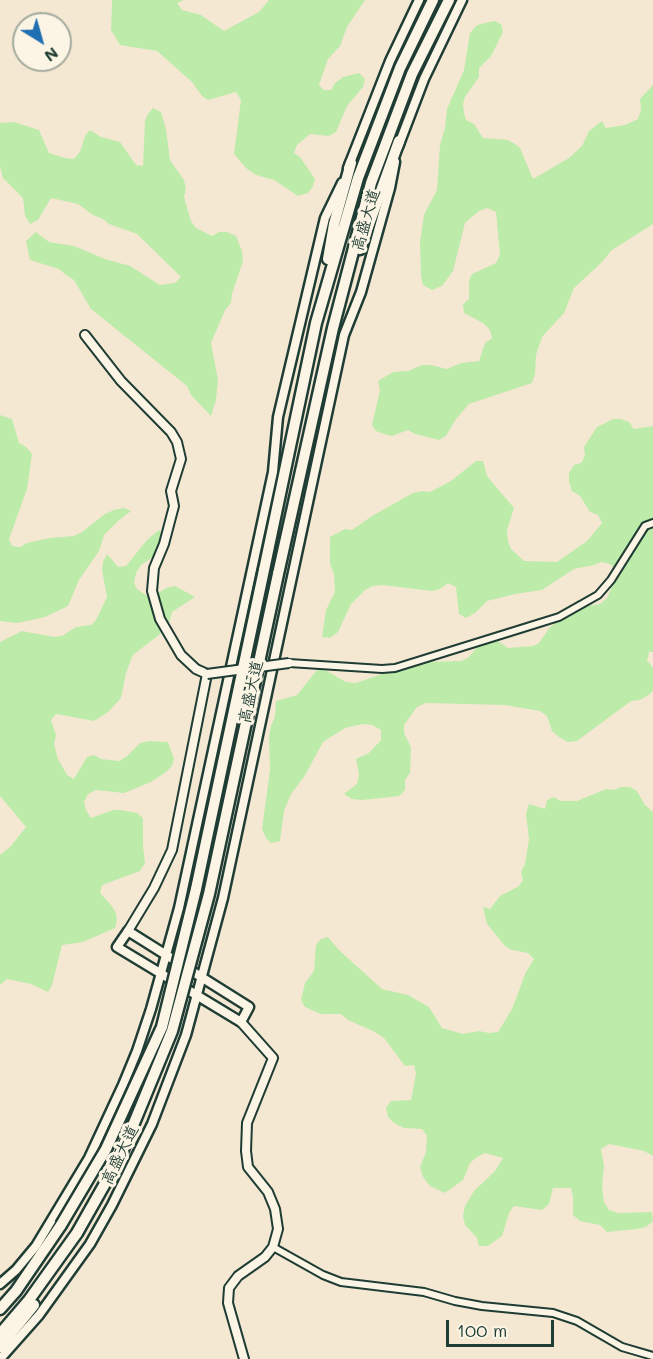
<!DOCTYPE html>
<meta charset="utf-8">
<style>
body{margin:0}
#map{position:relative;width:653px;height:1359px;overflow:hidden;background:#f5e8d3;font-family:Mali,sans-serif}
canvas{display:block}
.north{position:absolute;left:12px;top:12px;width:60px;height:60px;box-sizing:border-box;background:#fcf5e5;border:2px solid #a4ab9e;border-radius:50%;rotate:143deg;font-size:16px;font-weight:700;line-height:24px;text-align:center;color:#1f3d34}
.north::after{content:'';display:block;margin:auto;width:21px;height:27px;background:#1f6fb2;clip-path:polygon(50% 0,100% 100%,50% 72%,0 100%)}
.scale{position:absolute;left:446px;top:1320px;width:108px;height:27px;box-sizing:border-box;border:3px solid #1f3d34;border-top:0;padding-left:8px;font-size:18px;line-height:21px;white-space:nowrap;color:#1f3d34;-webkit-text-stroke:4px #fcf5e5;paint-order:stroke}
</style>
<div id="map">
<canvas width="653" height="1359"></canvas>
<div class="north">N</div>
<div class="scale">100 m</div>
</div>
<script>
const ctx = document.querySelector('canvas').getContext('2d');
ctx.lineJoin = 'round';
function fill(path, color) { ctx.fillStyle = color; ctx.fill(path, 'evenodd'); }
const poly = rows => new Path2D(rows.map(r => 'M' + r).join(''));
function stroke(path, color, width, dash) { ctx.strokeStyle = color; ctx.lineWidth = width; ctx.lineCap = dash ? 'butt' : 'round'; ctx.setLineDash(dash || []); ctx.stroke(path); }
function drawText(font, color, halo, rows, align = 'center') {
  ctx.font = font + ' Mali,"LXGW WenKai TC",sans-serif'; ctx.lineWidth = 6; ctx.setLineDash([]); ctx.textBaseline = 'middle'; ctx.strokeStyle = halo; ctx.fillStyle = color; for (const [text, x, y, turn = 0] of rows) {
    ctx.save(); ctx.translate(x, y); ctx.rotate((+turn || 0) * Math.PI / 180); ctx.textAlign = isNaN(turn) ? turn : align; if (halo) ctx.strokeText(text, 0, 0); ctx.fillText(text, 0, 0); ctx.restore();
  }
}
const green = poly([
 [112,0,184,0,177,3,182,10,201,15,224,31,259,12,269,0,365,0,347,27,340,46,328,59,319,85,324,90,331,90,335,83,343,77,359,73,365,79,363,87,347,106,336,132,329,136,310,134,297,145,294,153,300,157,315,179,313,186,308,193,298,196,274,180,256,175,247,169,234,154,241,100,236,92,208,100,202,96,192,82,157,51,120,45,111,30],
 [494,21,501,24,503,32,491,56,479,68,479,77,465,97,463,104,464,113,466,120,474,124,483,138,508,140,515,144,520,148,533,179,569,158,582,146,589,131,602,121,606,128,625,125,638,119,641,110,640,99,653,85,653,224,612,250,600,264,574,288,564,313,542,337,536,355,535,374,532,383,469,404,456,419,446,436,439,440,415,434,408,430,392,436,384,434,376,431,372,425,380,390,378,381,393,372,408,371,422,365,431,365,447,369,461,363,479,361,485,343,492,338,490,330,483,323,464,313,463,304,469,299,469,281,472,274,496,263,500,255,496,212,487,208,479,211,465,223,453,271,442,286,432,290,423,285,421,276,420,242,424,215,437,190,440,145,445,128,447,109,464,70,470,33,477,25],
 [153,108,161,112,166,129,170,160,184,180,186,189,184,197,191,221,196,228,212,236,219,232,227,232,236,236,242,251,243,261,232,294,231,303,225,310,211,343,218,380,216,400,211,416,191,395,187,386,91,309,74,280,66,275,59,269,30,260,26,241,36,232,49,242,74,246,105,259,130,266,160,285,175,283,181,277,137,234,109,224,103,219,93,215,78,204,51,198,38,220,30,224,25,216,23,198,3,178,0,167,0,123,14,122,39,130,49,153,65,158,74,159,80,152,85,136,90,130,101,137,120,142,136,165,143,166,145,121,148,114],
 [0,415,12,419,19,443,26,447,32,454,27,489,9,539,12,546,20,547,27,543,50,538,74,536,82,532,105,514,114,510,124,508,131,511,117,522,104,535,99,551,79,580,68,606,45,617,17,623,0,621],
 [613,419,621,419,629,422,634,429,653,426,653,652,649,652,647,660,653,668,653,690,650,694,640,700,631,701,577,741,568,742,559,737,552,731,547,716,540,711,505,705,426,703,417,707,404,725,404,733,411,747,410,773,405,780,405,790,399,796,362,800,352,799,344,794,357,784,359,775,356,759,369,753,381,740,381,730,372,725,363,724,345,728,323,742,304,777,291,794,284,811,280,841,271,843,266,838,262,829,270,770,269,736,271,726,275,717,276,701,297,695,317,670,325,670,346,682,356,683,402,667,422,662,461,661,468,658,485,638,494,638,508,648,533,646,539,643,550,627,571,613,586,606,600,604,607,598,611,589,616,571,610,564,601,562,594,565,574,569,542,590,515,594,487,601,475,613,466,618,459,614,456,587,448,583,440,589,432,591,382,585,373,586,365,590,351,604,338,632,330,638,322,637,326,610,335,592,334,574,330,564,330,537,345,529,352,530,372,516,413,493,422,491,430,492,451,481,476,461,483,461,487,476,514,508,507,530,508,541,511,549,524,561,557,562,587,541,602,523,598,515,590,512,580,496,572,491,569,482,569,473,574,465,581,463,585,456,584,447,597,427],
 [159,530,165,537,156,555,141,565,136,573,134,583,137,589,150,598,166,588,175,586,195,597,172,612,170,620,160,634,133,655,126,673,121,698,108,712,94,721,56,714,51,720,56,735,54,744,58,759,67,775,74,779,87,757,94,755,101,759,119,761,127,756,140,743,149,741,168,742,174,759,172,766,166,772,151,782,124,793,96,790,88,794,84,802,86,810,91,818,113,810,121,810,137,813,143,818,143,846,145,863,140,871,102,885,100,893,111,905,116,913,117,920,115,928,83,942,62,945,52,985,48,992,31,984,7,979,0,985,0,855,11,846,26,827,0,796,0,642,22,631,54,637,62,636,76,627,91,625,96,620,107,597,102,570,103,562,107,554,118,567,126,566,147,540],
 [621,787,630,787,637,791,645,805,653,812,653,1156,644,1151,609,1144,601,1149,604,1166,602,1186,604,1202,609,1210,618,1213,652,1212,653,1221,646,1227,637,1229,607,1232,600,1225,580,1221,573,1215,573,1197,571,1188,553,1188,549,1204,542,1210,514,1206,509,1213,502,1236,488,1246,479,1246,477,1238,465,1225,463,1216,465,1206,474,1191,495,1171,503,1158,485,1153,477,1157,470,1163,463,1180,445,1193,430,1186,423,1177,420,1167,426,1152,427,1136,422,1129,404,1128,394,1123,388,1117,386,1108,391,1101,411,1100,416,1074,414,1065,405,1066,384,1038,373,1031,348,1020,341,1014,321,1014,305,1007,301,1000,305,983,314,971,316,945,321,939,328,937,339,950,382,989,408,995,429,1007,442,1028,463,1034,479,1031,489,1033,498,1032,512,1009,526,972,534,959,528,953,512,950,505,946,487,924,483,907,490,909,500,896,519,886,523,880,521,872,525,864,529,839,526,814,529,804,545,809,547,800,554,797,560,801,577,801,606,789,614,790]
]);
const minor = poly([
 [289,663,382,669,395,668,559,617,598,595,611,580,645,526,653,523],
 [273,1247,323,1275,341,1282,424,1292,455,1301,482,1306,553,1313,577,1321,622,1347,653,1356]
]);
const tertiary = poly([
 [85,335,121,381,171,432,177,442,181,459,171,491,174,506,164,544,154,568,152,591,160,619,181,655,196,669,207,674,172,850,154,888,128,931],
 [241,1022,273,1058,247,1123,246,1151,248,1167,268,1192,275,1209,278,1229,273,1247,265,1257,238,1276,229,1288,228,1303,244,1359]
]);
const secondary = poly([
 [398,147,424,79,462,0],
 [348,168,390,61,419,0],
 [128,931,249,1007,241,1022,117,947,128,931],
 [0,1284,16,1270,36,1246,89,1158,123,1085,137,1051,151,1009,179,908,273,472,278,417,325,218,342,183],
 [0,1359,39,1315,90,1244,112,1205,152,1124,186,1035,223,898,344,335,361,292,390,188,395,162]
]);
const trunk = poly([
 [360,249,399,141],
 [328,259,334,224,351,163],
 [264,570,316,323,358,178,400,68,433,0],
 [278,574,333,328,371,183,412,74,449,0],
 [0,1309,16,1291,61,1225],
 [0,1334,29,1300,77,1233],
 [0,1347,34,1305]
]);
const tertiaryBridge = poly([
 [207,674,289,663]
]);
const trunkBridge = poly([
 [61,1225,106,1149,162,1027,196,889,264,570],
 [77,1233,120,1157,172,1031,209,894,278,574]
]);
const streetNames = [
 ["高盛大道",366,220,-74],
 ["高盛大道",251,692,-78],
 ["高盛大道",120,1155,-64]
];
fill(green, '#bdebaa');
stroke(minor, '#1f3d34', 10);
stroke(tertiary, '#1f3d34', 12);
stroke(secondary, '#1f3d34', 13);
stroke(trunk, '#1f3d34', 15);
stroke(minor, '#fcf5e5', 6);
stroke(tertiary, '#fcf5e5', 8);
stroke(secondary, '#fcf5e5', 8);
stroke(trunk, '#fcf5e5', 10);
stroke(tertiaryBridge, '#1f3d34', 12, []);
stroke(trunkBridge, '#1f3d34', 15, []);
stroke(tertiaryBridge, '#fcf5e5', 8);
stroke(trunkBridge, '#fcf5e5', 10);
drawText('16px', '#1f3d34', '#fcf5e5', streetNames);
</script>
